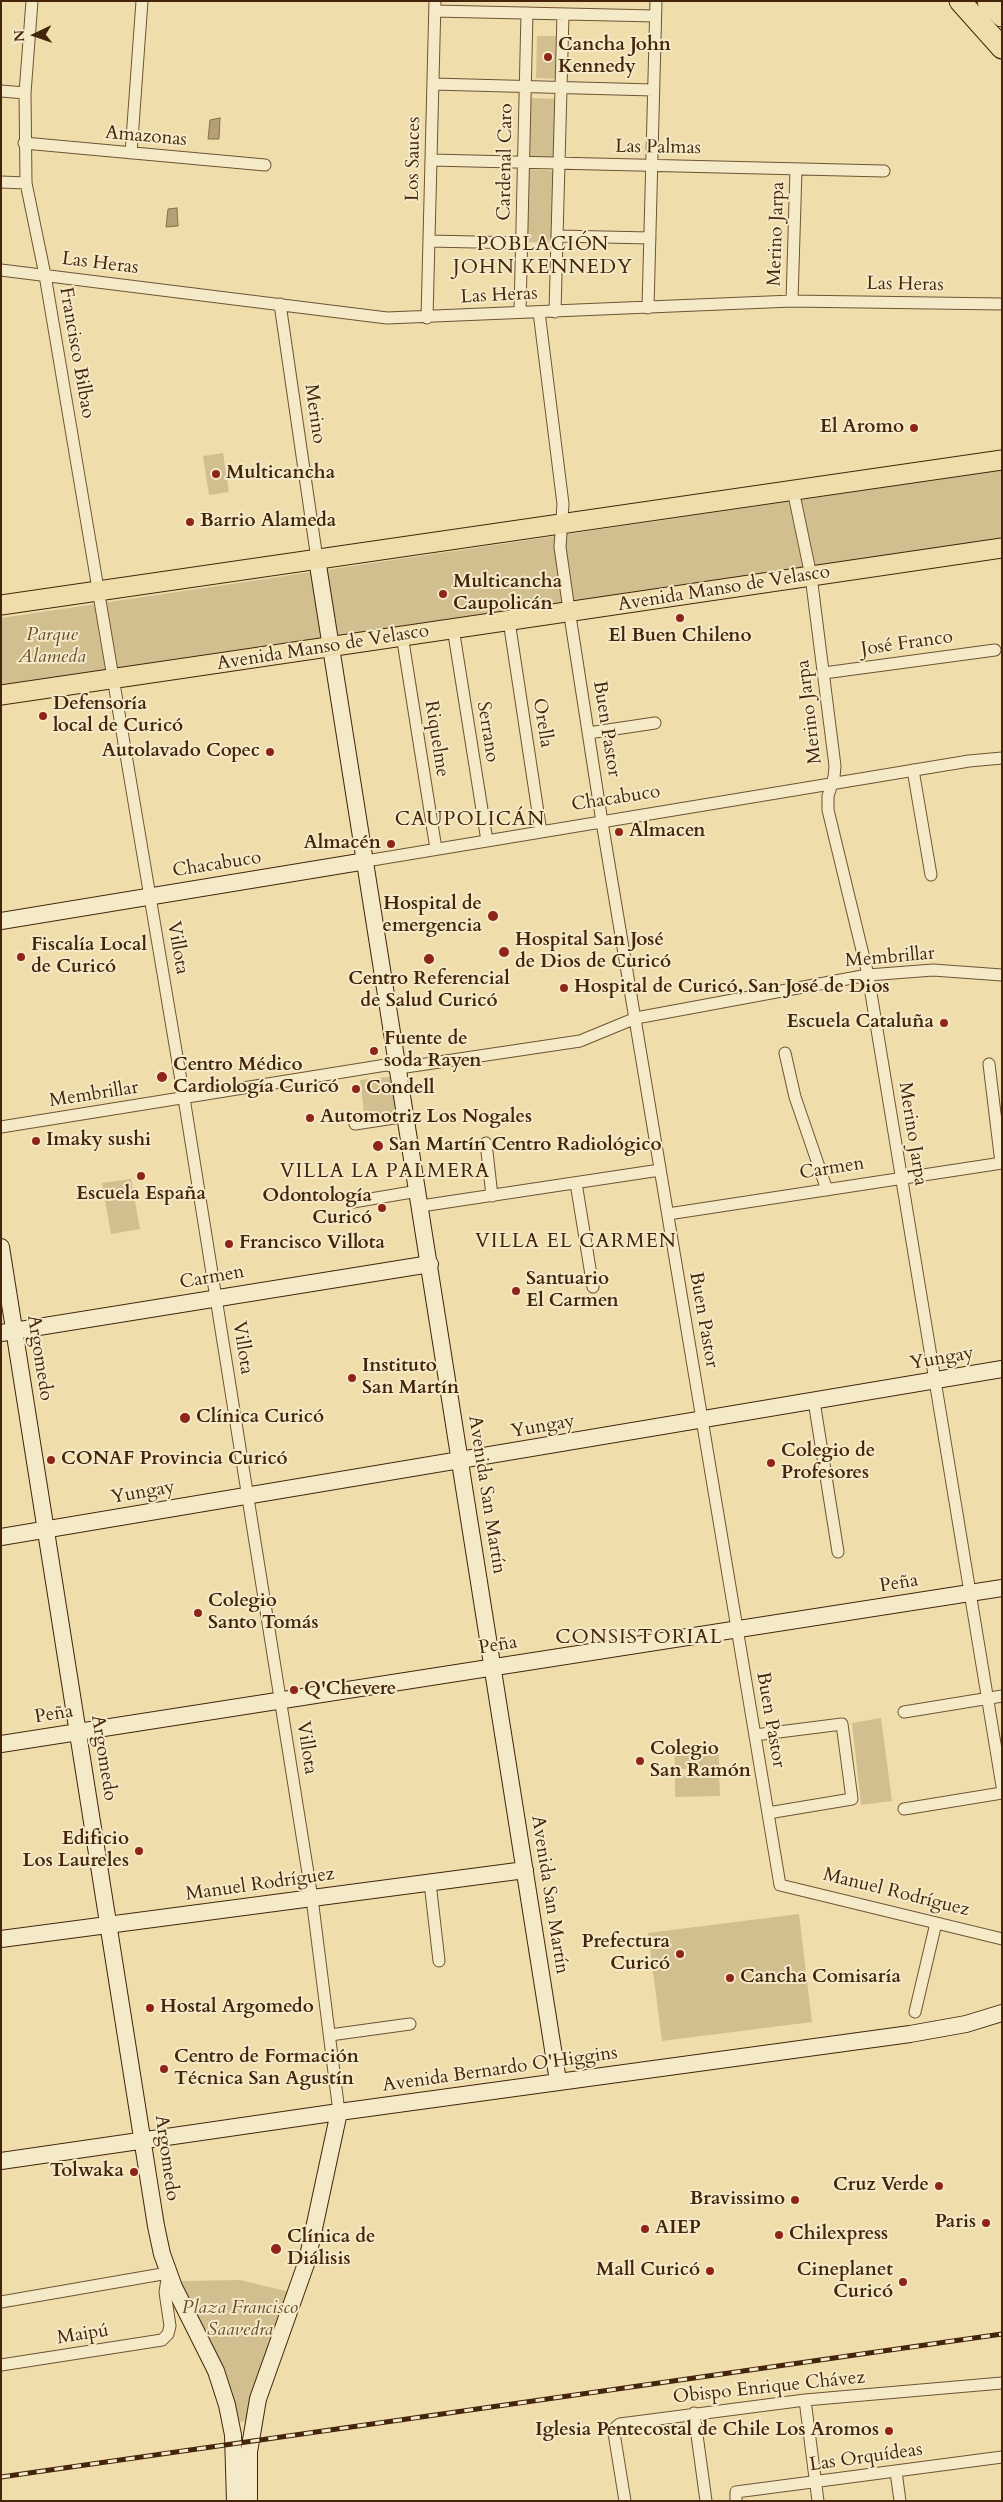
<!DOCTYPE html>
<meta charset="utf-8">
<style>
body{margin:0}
#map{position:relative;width:1003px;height:2502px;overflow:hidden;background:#efdeab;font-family:Cardo,serif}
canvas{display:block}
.frame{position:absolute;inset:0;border:2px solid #44250c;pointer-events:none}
.north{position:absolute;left:10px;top:10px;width:50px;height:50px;-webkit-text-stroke:4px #f5eac8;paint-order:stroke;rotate:267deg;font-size:14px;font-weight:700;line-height:20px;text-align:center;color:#44250c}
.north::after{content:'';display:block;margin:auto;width:18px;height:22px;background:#44250c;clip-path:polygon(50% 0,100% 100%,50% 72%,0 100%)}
</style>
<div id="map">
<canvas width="1003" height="2502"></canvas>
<div class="frame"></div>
<div class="north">N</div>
</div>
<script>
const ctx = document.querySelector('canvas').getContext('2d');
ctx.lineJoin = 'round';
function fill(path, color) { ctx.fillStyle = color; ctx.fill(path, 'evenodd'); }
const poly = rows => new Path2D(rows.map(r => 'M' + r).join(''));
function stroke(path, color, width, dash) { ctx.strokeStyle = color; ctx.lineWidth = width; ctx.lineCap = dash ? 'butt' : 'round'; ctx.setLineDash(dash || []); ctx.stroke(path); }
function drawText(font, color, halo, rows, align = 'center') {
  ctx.font = font + ' Cardo,serif'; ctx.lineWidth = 4; ctx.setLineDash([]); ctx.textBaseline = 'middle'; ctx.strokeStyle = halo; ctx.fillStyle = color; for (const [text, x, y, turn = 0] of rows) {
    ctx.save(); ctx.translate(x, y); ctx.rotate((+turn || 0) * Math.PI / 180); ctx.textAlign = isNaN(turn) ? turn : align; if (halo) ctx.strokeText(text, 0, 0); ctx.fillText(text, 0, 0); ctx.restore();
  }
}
const green = poly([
 [537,36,560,36,559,79,536,78],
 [530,98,558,99,556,162,528,161],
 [527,169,555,171,553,243,525,242],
 [223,453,229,492,209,495,203,456],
 [1002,470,1002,539,1,690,1,618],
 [387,1077,393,1077,399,1115,365,1120,360,1080],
 [131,1179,140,1229,111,1234,102,1183],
 [881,1718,892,1801,861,1805,852,1723],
 [719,1746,719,1768,675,1769,674,1747],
 [719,1774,720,1796,675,1797,675,1775],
 [799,1914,812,2022,662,2041,648,1933],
 [240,2280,290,2292,246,2421,240,2422,226,2379,180,2281]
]);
const water = poly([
 [220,118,219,139,208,139,210,120,220,118],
 [177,208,178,226,166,227,168,209,177,208]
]);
const street = poly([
 [32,1,25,93,26,183,45,275,184,1098,312,1898,339,2112],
 [435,11,655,16],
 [433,84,653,90],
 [1,91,25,93],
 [24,143,265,165],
 [131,153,142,1],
 [431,160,884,171],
 [1,182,26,183],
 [557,236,650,238],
 [429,241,522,243],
 [1,270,387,318,792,301,1002,304],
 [792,301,796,169],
 [280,304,317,559],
 [648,308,656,1],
 [520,312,527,13],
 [539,312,563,504,560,547,568,603,602,822,780,1885,1002,1939],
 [555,312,563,14],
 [427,318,435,1],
 [793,490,811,576,835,766,834,777,828,796,828,810,868,975,1002,1786],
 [509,621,541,832],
 [453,628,487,841],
 [402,635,436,849],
 [824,673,995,650],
 [588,733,655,723],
 [913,770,931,875],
 [366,861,969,761,1002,758],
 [785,1053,795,1097,827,1190],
 [989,1064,1001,1163],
 [355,1124,407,1116],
 [1,1127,386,1065,399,1068,580,1041,636,1018,868,975,933,970,1002,975],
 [486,1143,492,1196],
 [576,1183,593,1287],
 [353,1202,418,1191],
 [421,1206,660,1170],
 [668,1214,1002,1163],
 [814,1401,838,1552],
 [904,1712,1002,1696],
 [755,1735,842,1724,852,1799,768,1813],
 [904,1809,1002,1793],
 [430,1883,439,1961],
 [915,2012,936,1923],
 [330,2035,410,2024],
 [1,2302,168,2273,165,2292,170,2326,168,2334,162,2340,1,2365],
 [805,2400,818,2501],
 [694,2413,706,2501],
 [896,2472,900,2501],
 [625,2501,614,2433,616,2427,620,2424,805,2400,1002,2383],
 [736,2501,736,2492,1002,2457]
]);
const secondary = poly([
 [317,559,558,2081],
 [1,921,366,861],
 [1,1247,156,2226,162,2254,174,2287,216,2371,227,2405,233,2435,235,2501],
 [1,1333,430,1264],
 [1,1537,1002,1369],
 [1,1744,1002,1588],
 [1,1939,525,1870],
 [1,2161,339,2112,910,2034,966,2024,1002,2013],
 [249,2501,249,2452,258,2399,307,2261,339,2112]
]);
const primary = poly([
 [1,605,1002,460],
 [1,695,1002,548]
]);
const highway = poly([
 [960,1,1002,48],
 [988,1,1002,16]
]);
const rail = poly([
 [1,2477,1002,2334]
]);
const markers = [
 [548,57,5,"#8f2418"],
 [914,428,5,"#8f2418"],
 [216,474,5,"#8f2418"],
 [190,522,5,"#8f2418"],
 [443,594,5,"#8f2418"],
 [680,618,5,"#8f2418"],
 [43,716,5,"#8f2418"],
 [270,752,5,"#8f2418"],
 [619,832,5,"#8f2418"],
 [391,844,5,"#8f2418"],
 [493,916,6,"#8f2418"],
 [504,952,6,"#8f2418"],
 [21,957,5,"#8f2418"],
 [429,959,6,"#8f2418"],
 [564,988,5,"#8f2418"],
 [944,1023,5,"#8f2418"],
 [374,1051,5,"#8f2418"],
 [162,1077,6,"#8f2418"],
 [356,1089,5,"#8f2418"],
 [310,1118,5,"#8f2418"],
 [36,1141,5,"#8f2418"],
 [378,1146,6,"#8f2418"],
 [141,1176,5,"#8f2418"],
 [382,1208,5,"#8f2418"],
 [229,1244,5,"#8f2418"],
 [516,1291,5,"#8f2418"],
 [352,1378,5,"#8f2418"],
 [185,1418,6,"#8f2418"],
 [51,1460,5,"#8f2418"],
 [771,1463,5,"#8f2418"],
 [198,1613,5,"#8f2418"],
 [294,1690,5,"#8f2418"],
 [640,1761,5,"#8f2418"],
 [139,1851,5,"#8f2418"],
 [680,1954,5,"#8f2418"],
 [730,1978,5,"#8f2418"],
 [150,2008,5,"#8f2418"],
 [164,2069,5,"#8f2418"],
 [134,2172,5,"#8f2418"],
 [939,2186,5,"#8f2418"],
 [795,2200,5,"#8f2418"],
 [986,2223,5,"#8f2418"],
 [645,2229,5,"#8f2418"],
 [779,2235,5,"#8f2418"],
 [276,2249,6,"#8f2418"],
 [710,2271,5,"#8f2418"],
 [903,2282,5,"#8f2418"],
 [889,2431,5,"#8f2418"]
];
const poiNames = [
 ["Cancha John",558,46],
 ["Kennedy",558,68],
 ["El Aromo",904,428,"right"],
 ["Multicancha",226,474],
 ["Barrio Alameda",200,522],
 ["Multicancha",453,583],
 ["Caupolicán",453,605],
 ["El Buen Chileno",680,637,"center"],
 ["Defensoría",53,705],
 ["local de Curicó",53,727],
 ["Autolavado Copec",260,752,"right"],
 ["Almacen",629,832],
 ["Almacén",381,844,"right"],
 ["Hospital de",482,905,"right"],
 ["emergencia",482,927,"right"],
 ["Hospital San José",515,941],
 ["de Dios de Curicó",515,963],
 ["Fiscalía Local",31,946],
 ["de Curicó",31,968],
 ["Centro Referencial",429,980,"center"],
 ["de Salud Curicó",429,1002,"center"],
 ["Hospital de Curicó, San José de Dios",574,988],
 ["Escuela Cataluña",934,1023,"right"],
 ["Fuente de",384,1040],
 ["soda Rayen",384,1062],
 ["Centro Médico",173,1066],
 ["Cardiología Curicó",173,1088],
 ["Condell",366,1089],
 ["Automotriz Los Nogales",320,1118],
 ["Imaky sushi",46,1141],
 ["San Martín Centro Radiológico",389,1146],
 ["Escuela España",141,1195,"center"],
 ["Odontología",372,1197,"right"],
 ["Curicó",372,1219,"right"],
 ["Francisco Villota",239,1244],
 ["Santuario",526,1280],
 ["El Carmen",526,1302],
 ["Instituto",362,1367],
 ["San Martín",362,1389],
 ["Clínica Curicó",196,1418],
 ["Colegio de",781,1452],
 ["Profesores",781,1474],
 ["CONAF Provincia Curicó",61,1460],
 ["Colegio",208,1602],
 ["Santo Tomás",208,1624],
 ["Q'Chevere",304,1690],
 ["Colegio",650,1750],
 ["San Ramón",650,1772],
 ["Edificio",129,1840,"right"],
 ["Los Laureles",129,1862,"right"],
 ["Prefectura",670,1943,"right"],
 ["Curicó",670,1965,"right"],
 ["Cancha Comisaría",740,1978],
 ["Hostal Argomedo",160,2008],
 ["Centro de Formación",174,2058],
 ["Técnica San Agustín",174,2080],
 ["Tolwaka",124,2172,"right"],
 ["Cruz Verde",929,2186,"right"],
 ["Bravissimo",785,2200,"right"],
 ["Paris",976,2223,"right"],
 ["AIEP",655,2229],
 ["Chilexpress",789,2235],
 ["Clínica de",287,2238],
 ["Diálisis",287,2260],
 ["Mall Curicó",700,2271,"right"],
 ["Cineplanet",893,2271,"right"],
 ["Curicó",893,2293,"right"],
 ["Iglesia Pentecostal de Chile Los Aromos",879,2431,"right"]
];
const streetNames = [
 ["Amazonas",146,137,5],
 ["Las Palmas",658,148,1],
 ["Los Sauces",414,159,-89],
 ["Cardenal Caro",506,162,-89],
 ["Merino Jarpa",777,234,-88],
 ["Las Heras",100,264,7],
 ["Las Heras",905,285,1],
 ["Las Heras",499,296,-3],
 ["Francisco Bilbao",76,353,80],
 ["Merino",314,414,82],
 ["Avenida Manso de Velasco",724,589,-9],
 ["José Franco",907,644,-8],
 ["Avenida Manso de Velasco",323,648,-9],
 ["Merino Jarpa",810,712,-97],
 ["Orella",542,723,81],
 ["Buen Pastor",606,729,81],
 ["Serrano",487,732,81],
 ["Riquelme",436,739,81],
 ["Chacabuco",616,799,-9],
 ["Chacabuco",217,865,-9],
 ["Villota",177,948,80],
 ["Membrillar",890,958,-5],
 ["Membrillar",94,1095,-9],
 ["Merino Jarpa",912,1134,81],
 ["Carmen",832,1169,-9],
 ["Carmen",212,1278,-10],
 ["Buen Pastor",703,1320,80],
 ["Villota",242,1348,81],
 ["Argomedo",39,1358,81],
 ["Yungay",942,1359,-10],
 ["Yungay",543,1427,-10],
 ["Yungay",143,1493,-10],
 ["Avenida San Martín",486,1495,81],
 ["Peña",899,1584,-9],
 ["Peña",498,1646,-9],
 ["Peña",54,1715,-9],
 ["Buen Pastor",770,1720,80],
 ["Villota",306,1748,81],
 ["Argomedo",103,1758,81],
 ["Manuel Rodríguez",260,1885,-8],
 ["Manuel Rodríguez",896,1893,14],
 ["Avenida San Martín",549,1895,81],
 ["Avenida Bernardo O'Higgins",500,2070,-8],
 ["Argomedo",166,2158,82],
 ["Maipú",83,2335,-9],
 ["Obispo Enrique Chávez",769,2388,-6],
 ["Las Orquídeas",866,2458,-8]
];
const parkNames = [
 ["Parque",52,636],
 ["Alameda",52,658],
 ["Plaza Francisco",240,2309],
 ["Saavedra",240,2331]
];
const neighbourhoodNames = [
 ["POBLACIÓN",543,245],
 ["JOHN KENNEDY",543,268],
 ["CAUPOLICÁN",470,820],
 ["VILLA LA PALMERA",385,1172],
 ["VILLA EL CARMEN",576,1242],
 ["CONSISTORIAL",639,1638]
];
fill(green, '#d2bf90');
fill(water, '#b59f75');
stroke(water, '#886e4b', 1);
stroke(street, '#6f5334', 13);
stroke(secondary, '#44250c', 18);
stroke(primary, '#44250c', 21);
stroke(highway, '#44250c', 23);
stroke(street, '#f5eac8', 11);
stroke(secondary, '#f5eac8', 16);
stroke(primary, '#efdeab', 19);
stroke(highway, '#efdeab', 21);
stroke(rail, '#44250c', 5);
stroke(rail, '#f5eac8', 3, [9]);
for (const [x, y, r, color] of markers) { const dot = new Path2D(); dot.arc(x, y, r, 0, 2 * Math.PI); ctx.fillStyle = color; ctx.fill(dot); stroke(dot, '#f5eac8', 2); }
drawText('bold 19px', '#44250c', '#f5eac8', poiNames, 'left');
drawText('19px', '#44250c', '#f5eac8', streetNames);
drawText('italic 19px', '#684c2d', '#f5eac8', parkNames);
ctx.letterSpacing = '1px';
drawText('20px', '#44250c', '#f5eac8', neighbourhoodNames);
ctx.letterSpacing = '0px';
</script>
